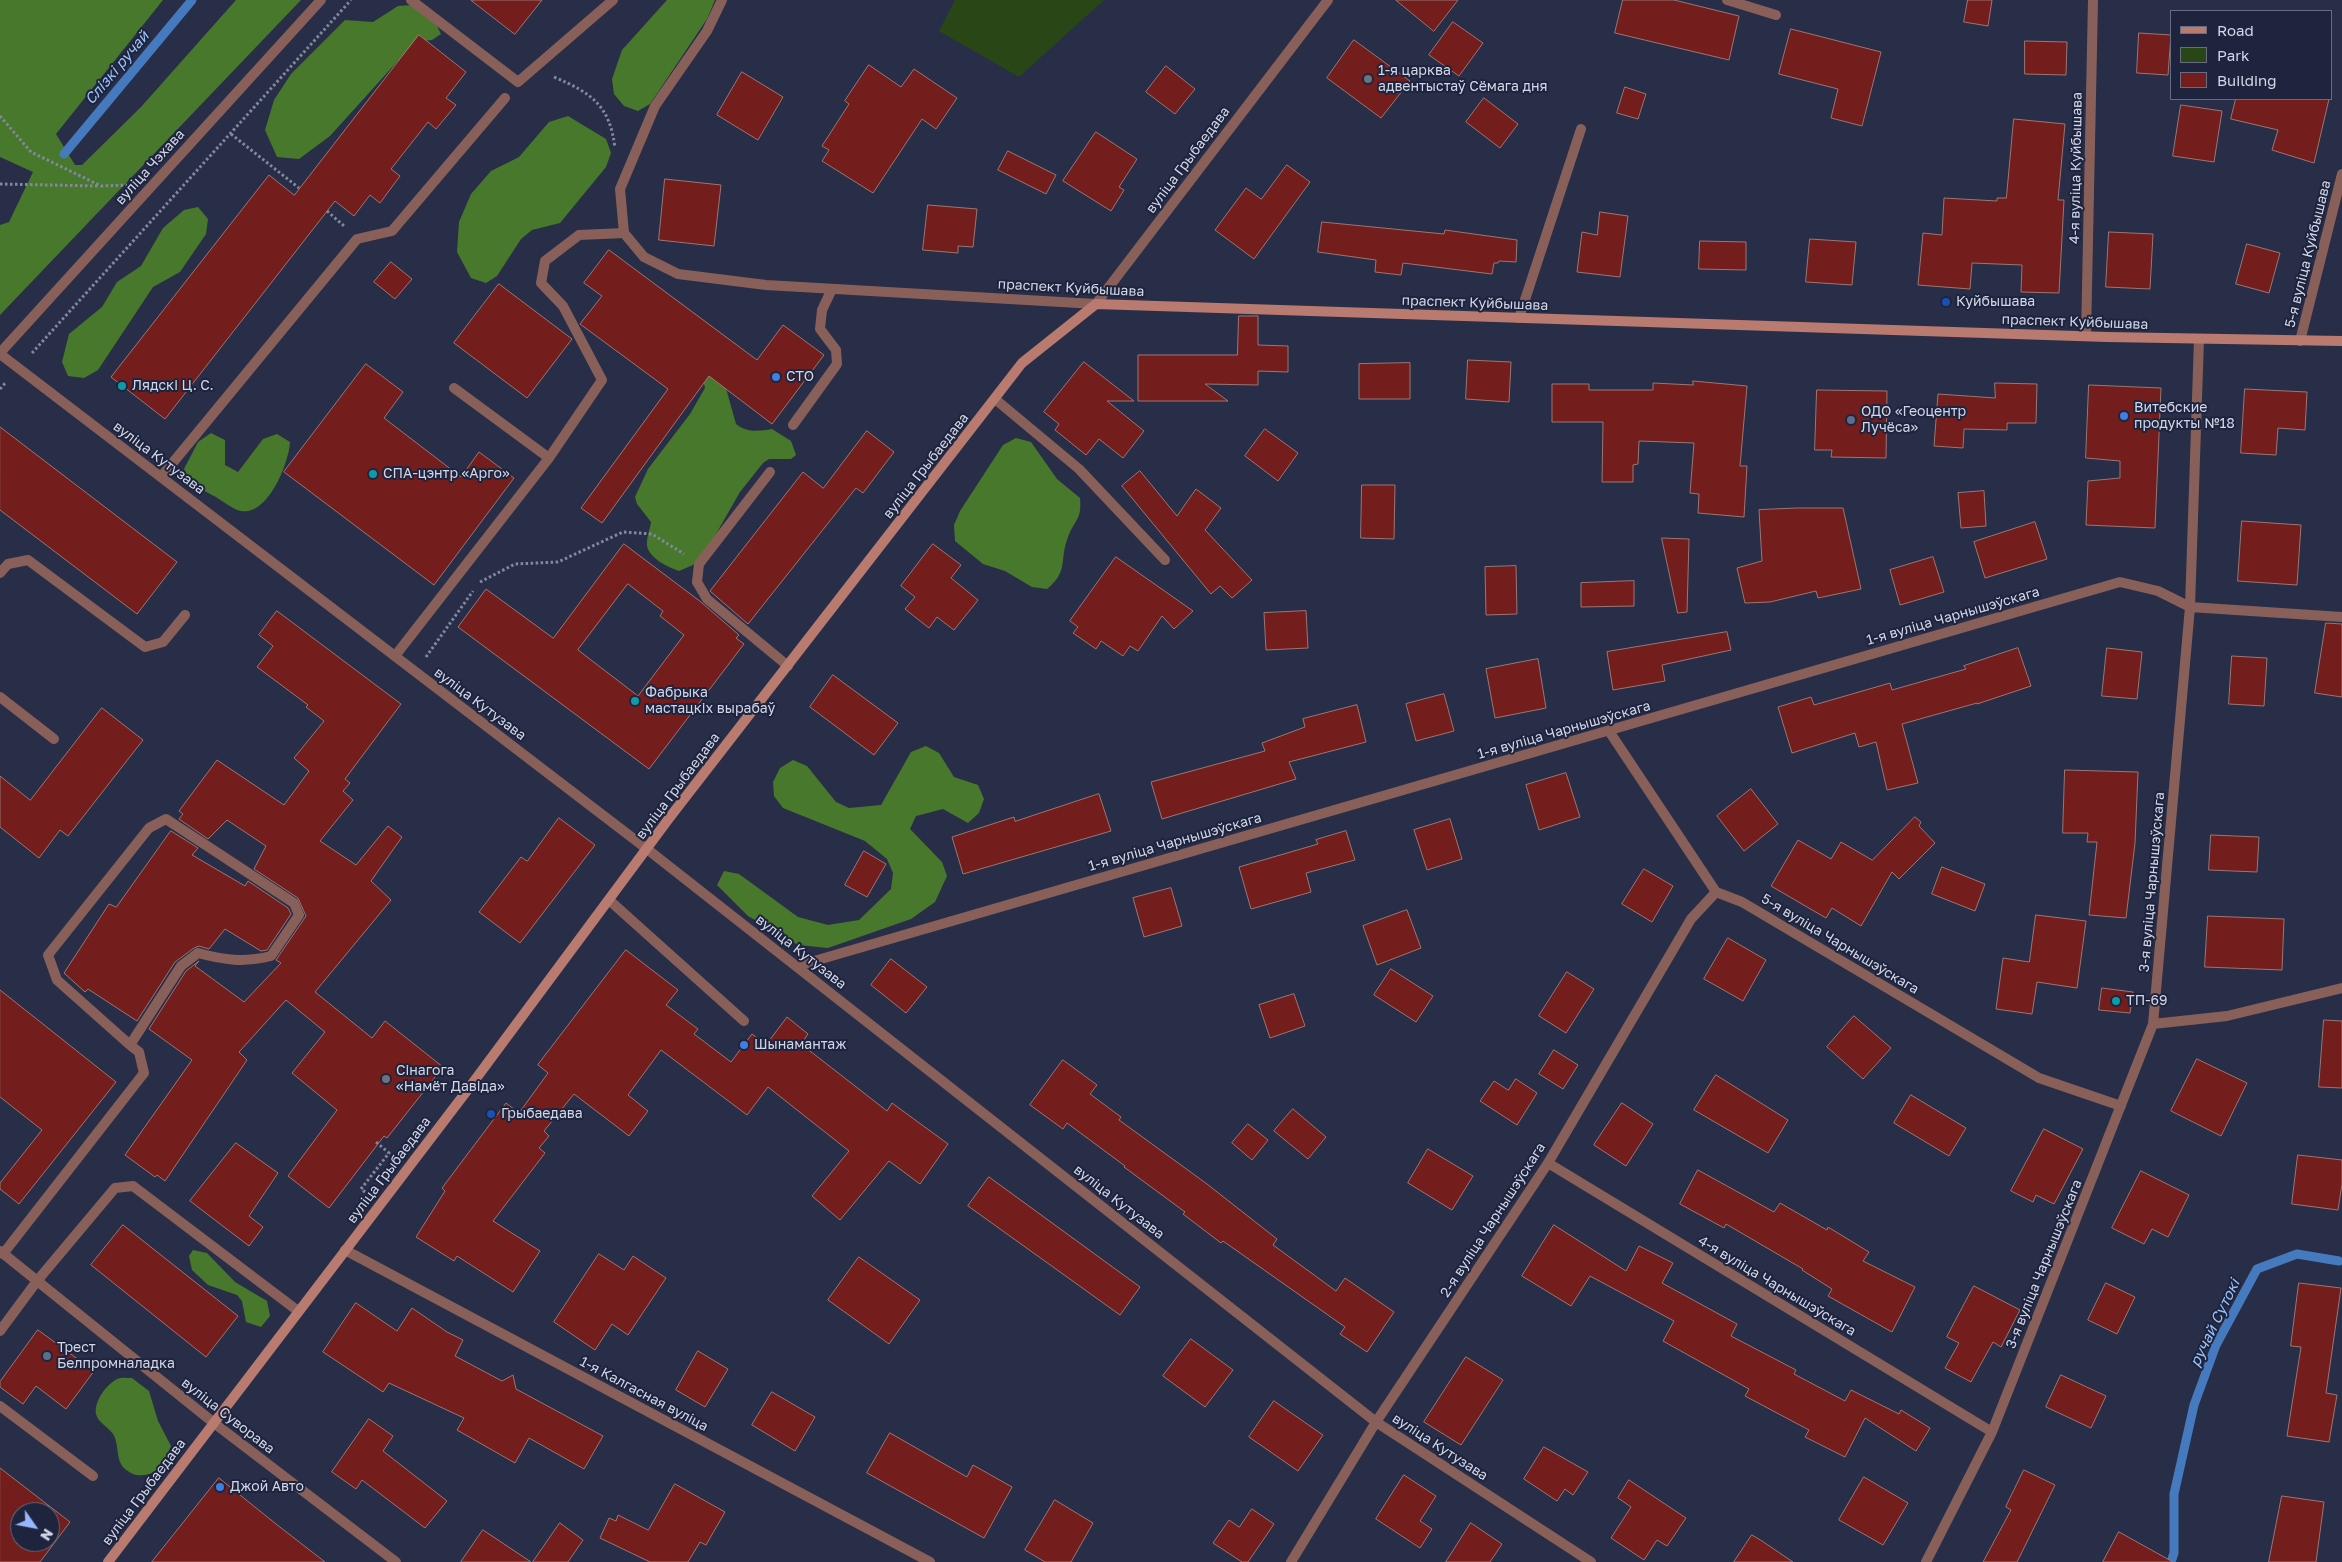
<!DOCTYPE html>
<html>
<head>
<meta charset="utf-8">
<style>
	body { margin:0 }
	#map { position:relative; width:2342px; height:1562px; overflow:hidden; background:#282e48; font-family:"Golos Text",sans-serif }
	canvas { display:block }
	.legend { position:absolute; left:2170px; top:10px; width:162px; height:90px; box-sizing:border-box; background:#1e243d; border:1px solid #666c81; margin:0; padding:6px 9px; list-style:none; font-size:15px; color:#d2d7e8 }
	.legend li { display:flex; align-items:center; gap:10px; height:25px }
	.legend b { width:25px; border:1px solid #666c81 }
	.north { position:absolute; left:10px; top:1502px; width:50px; height:50px; box-sizing:border-box; background:#1e243d; border:1px solid #666c81; border-radius:50%; rotate:123deg; font-size:14px; font-weight:700; line-height:20px; text-align:center; color:#d2d7e8 }
	.north::after { content:''; display:block; margin:auto; width:18px; height:22px; background:#97b6fd; clip-path:polygon(50% 0,100% 100%,50% 72%,0 100%) }
</style>
</head>
<body>
<div id="map">
<canvas width="2342" height="1562"></canvas>
<ul class="legend">
<li><b style="height:6px;background:#b97a6f"></b>Road</li>
<li><b style="height:14px;background:#294716"></b>Park</li>
<li><b style="height:14px;background:#731d1c"></b>Building</li>
</ul>
<div class="north">N</div>
</div>
<script>
const g = document.querySelector('canvas').getContext('2d');
g.lineJoin = 'round';
function paint(path, color) { g.fillStyle = color; g.fill(path, 'evenodd'); }
function strokePath(path, color, width, dash) { g.strokeStyle = color; g.lineWidth = width; g.lineCap = dash ? 'butt' : 'round'; g.setLineDash(dash || []); g.stroke(path); }
function drawText(font, color, halo, rows, align = 'center') {
  g.font = font + ' "Golos Text",sans-serif'; g.lineWidth = 4; g.setLineDash([]); g.textBaseline = 'middle'; g.strokeStyle = halo; g.fillStyle = color; for (const [text, x, y, turn = 0] of rows) {
    g.save(); g.translate(x, y); g.rotate((+turn || 0) * Math.PI / 180); g.textAlign = isNaN(turn) ? turn : align; if (halo) g.strokeText(text, 0, 0); g.fillText(text, 0, 0); g.restore();
  }
}
paint(new Path2D(`
	M955,0h149l-85,77 -80,-46z`), '#294716');
paint(new Path2D(`
	M0,0h163l-107,134 19,31h7l59,-58 95,-107h65l-301,315v-90l9,-3 24,-50 -33,-15z
	M667,0h48l-8,19 -57,85 -12,7 -14,-5 -10,-12 -2,-15 10,-29z
	M413,5l21,15 7,14 -9,6 -17,2 -85,94 -31,23 -22,-2 -12,-27 9,-30 17,-26 54,-54 28,2 25,-16z
	M568,116l38,23 5,14 -5,14 -46,56 -28,7 -11,9 -24,37 -11,7 -15,-5 -14,-26 2,-30 12,-28 20,-23 28,-14 30,-35z
	M198,207l10,12 -2,15 -26,38 -27,15 -55,83 -14,8 -16,-2 -6,-14 7,-28 33,-27 15,-25 24,-16 22,-38 21,-18z
	M680,360l42,14 14,50c11,9 23,7 36,5l19,12 5,14 -5,4h-22l-6,4 -23,29 -36,63 -11,10 -14,6c-11,-4 -29,-12 -32,-25 -1,-7 3,-17 4,-24l-14,-18 -2,-7 13,-28 42,-55 15,-26 -2,-8z
	M211,433l14,7v25l13,7 25,-33 14,-5 13,8c-1,21 -22,74 -49,69 -8,-1 -19,-11 -27,-15 -16,-9 -22,-9 -30,-27l14,-27z
	M1016,438l15,4 26,37 23,19c2,22 -5,21 -12,39 -9,23 1,34 -21,52l-15,-2 -27,-16 -22,-7 -28,-23 -1,-16 6,-14 43,-66z
	M926,746l13,7 15,24 24,8 6,14 -5,14 -11,10 -25,-14 -27,7 -6,13 32,33 5,14 -12,26 -24,17 -83,29 -30,-3 -50,-29 -31,-31 7,-14 15,3 59,43 30,8 31,-5 32,-31 2,-16 -6,-14 -22,-18 -82,-33 -9,-12 -1,-14 7,-14 13,-8 14,6 29,36 13,6 32,-3 30,-53z
	M193,1250l14,3 28,29 32,19 3,15 -9,11 -15,-5 -4,-21 -5,-6 -29,-10 -16,-15 -3,-14z
	M132,1378l17,13 9,30 13,25c-8,18 -13,31 -35,29 -4,-1 -13,-6 -15,-11 -4,-7 -3,-18 -6,-26 -3,-10 -17,-14 -19,-24 -2,-13 10,-29 21,-35 4,-2 10,-1 15,-1z`), '#48782b');
strokePath(new Path2D(`
	M64,154l128,-154
	M2171,1562l3,-9v-59l20,-89 22,-60 41,-76 40,-15 42,7`), '#467abe', 9);
const building = new Path2D(`
	M471,0h71l-27,34z
	M1396,0h62l-24,31z
	M1623,0h51l65,16 -10,44 -114,-27z
	M1968,0h24l-4,26 -24,-4z
	M1453,22l30,21 -24,33 -30,-21z
	M1791,29l90,23 -19,74 -31,-8 7,-29 -59,-15z
	M2139,33l32,2 -3,40 -31,-2z
	M419,35l47,37 -20,26 10,7 -20,24 -8,-7 -37,47 9,7 -20,27 -10,-8 -16,21 -19,-15 -170,218 -54,-42 158,-202 25,20z
	M1354,40l56,41 -29,37 -54,-40z
	M2025,41l42,1 -1,33 -41,-1z
	M869,65l32,22 13,-18 43,29 -21,31 -14,-10 -49,74 -51,-32 7,-11 -7,-4 27,-42 -4,-3z
	M1166,66l29,23 -20,25 -29,-22z
	M742,72l41,25 -25,43 -41,-25z
	M1625,87l21,7 -8,25 -21,-6z
	M1484,98l34,26 -18,24 -34,-26z
	M2236,99h93l-15,64 -42,-13 6,-20 -47,-11z
	M2181,105l41,6 -8,51 -41,-6z
	M2014,119l51,5 -7,76h6l-5,93 -38,-1 1,-27 -50,-2 -2,26 -52,-4 5,-52 19,2 2,-37 53,3v-3h9z
	M1096,132l41,27 -18,28 5,3 -13,21 -48,-30z
	M1008,151l48,24 -10,19 -48,-24z
	M1287,165l23,17 -56,77 -39,-29 31,-42 15,11z
	M665,179l56,6 -7,61 -55,-6z
	M928,205l49,4 -4,38 -15,-1v7l-35,-3z
	M1600,212l28,4 -8,61 -43,-5 5,-40 15,3z
	M1322,222l122,12 1,-4 72,10 -1,22 -17,-1 -1,2h-4l-2,11 -89,-11 -2,12 -26,-3 1,-12 -58,-8z
	M2109,232l44,2 -3,55 -44,-2z
	M1810,239l46,3 -4,43 -46,-3z
	M1700,241l46,1v28l-47,-1z
	M2247,244l33,9 -11,40 -33,-9z
	M609,250l148,110 26,-35 41,30 -52,69 -63,-48 -107,147 -21,-15 87,-119 -88,-65 22,-28 -18,-13z
	M391,262l21,17 -17,20 -21,-17z
	M499,284l73,55 -45,59 -73,-55z
	M1239,316h19v29l30,1v26l-30,-1v14l-53,-1 23,17h-90v-46h99z
	M1468,360l43,2 -2,40 -43,-3z
	M1084,362l50,39h-27l37,30 -21,27 -24,-19 -13,16 -31,-25 4,-6 -15,-12z
	M1410,363v36h-51v-35z
	M366,364l37,28 -19,26 77,59 18,-25 35,26 -80,107 -150,-113z
	M1693,381l54,5 -7,80h7l-3,51 -46,-4 1,-19 -9,-1 4,-50 -55,-2 -1,23 -5,1v17h-31l1,-60h-51v-38h37v6h64v-7l40,2z
	M1995,383l42,1 -1,39h-29v7l-43,-1 -1,19 -29,-2 4,-52 57,4z
	M2089,385l72,3 -6,140 -69,-3 2,-44 32,-3v-17l-34,-3z
	M2245,389l62,3 -2,38 -27,-2 -2,27 -35,-2z
	M1817,390l70,1 -1,67 -55,-1 1,-7h-17z
	M0,427l177,135 -40,52 -137,-104z
	M1265,429l33,24 -20,28 -33,-25z
	M867,431l27,21 -31,41 -7,-5 -108,136 -38,-33 93,-119 20,16z
	M1140,471l37,45 19,-27 25,19 -16,22 47,50 -20,18 -12,-12 -9,8 -89,-108z
	M1362,485h33l-1,54 -33,-1z
	M1984,491l2,35 -25,2 -3,-35z
	M1797,508h46l18,81 -43,9 -2,-7 -46,11 -25,1 -8,-35 25,-7 -3,-51z
	M2242,521l59,4 -4,60 -59,-4z
	M2035,522l12,37 -62,19 -11,-36z
	M1662,538l27,1 -2,73 -9,1z
	M624,544l77,58 38,33 -3,3 8,6 -95,125 -191,-142 28,-38 67,49zM628,584l35,27 -3,5 24,19 -46,61 -60,-46z
	M933,544l28,21 -10,13 27,22 -24,30 -17,-13 -8,11 -24,-19 10,-12 -14,-11z
	M1116,557l77,54 -19,18 -12,-13 -24,35 -8,-5 -7,10 -22,-15 -5,8 -23,-16 5,-6 -8,-6z
	M1933,557l11,35 -44,13 -10,-35z
	M1516,566l1,48 -31,1 -1,-48z
	M1634,581v25l-53,1v-24z
	M277,611l124,93 -56,75 5,4 -7,8 10,9 -33,41 36,24 32,-39 14,11 -31,44 20,19 -76,92 57,46 13,-17 58,46 -56,71 -3,-2 -55,72 -41,-32 49,-66 -45,-37 33,-41 -39,-32 -47,52 8,8 -82,121 -8,-6 -2,2 -30,-22 67,-95 -43,-31 37,-58 13,-10 -4,5 49,36 37,-39 -5,-3 30,-44 -8,-18 -44,-29 12,-23 -39,-26 -19,19 -29,-20 4,-5 -4,-3 38,-51 67,45 25,-34 -15,-13 30,-37 -18,-14 2,-2 -51,-38 16,-21 -14,-11z
	M1306,611l2,37 -42,2 -2,-37z
	M2326,623l16,1v73l-27,-4z
	M1727,632l4,18 -69,15 3,16 -52,9 -6,-38z
	M2018,648l13,38 -54,18v-1l-75,21 16,59 -31,7 -11,-48 -17,5 -4,-14 -63,20 -14,-46 33,-10 3,8 76,-22 2,7 74,-21 -2,-3z
	M2107,648l35,4 -5,47 -35,-3z
	M2232,656l35,2 -3,48 -35,-2z
	M1538,659l8,49 -51,10 -9,-49z
	M833,675l65,48 -24,32 -64,-48z
	M1444,694l10,37 -38,10 -10,-37z
	M1357,705l9,37 -77,20 7,17 -134,40 -11,-37 114,-31 -3,-8 43,-16 -2,-8z
	M102,708l41,32 -75,96 -8,-6 -21,28 -39,-31v-51l30,24z
	M2065,770l73,2 -3,71 -9,75 -37,-3 8,-73h-10l1,-9h-25z
	M1566,773l14,44 -41,13 -13,-45z
	M1751,789l27,35 -34,27 -27,-35z
	M1099,794l12,37 -148,43 -11,-37 62,-20 1,4z
	M1915,817l6,5 -2,4 16,17 -36,36 -7,-7 -31,54 -29,-18 -6,10 -55,-32 27,-46 33,19 10,-17 31,18z
	M559,818l36,27 -75,98 -41,-31 42,-55 6,4z
	M1450,819l12,40 -35,11 -13,-40z
	M171,831l27,17 -6,7 53,31 3,-5 40,27 3,6 -24,36 -6,1 -36,-22 -16,20 -10,-3 -5,2 -19,14 -38,59 -49,-32 -3,3 -21,-19 45,-69 7,3z
	M1346,831l9,29 -49,13 5,19 -60,17 -12,-42 79,-23 -2,-4z
	M2211,835l48,2 -2,35 -48,-2z
	M864,851l22,13 -19,33 -22,-12z
	M1942,867l43,17 -10,27 -43,-17z
	M1644,869l29,17 -21,36 -30,-18z
	M1171,888l11,38 -38,11 -11,-39z
	M1407,910l14,38 -44,17 -14,-39z
	M2036,915l50,6 -9,67 -40,-6 -5,32 -36,-5 7,-51 26,4z
	M2208,916l76,3 -2,51 -77,-3z
	M1728,938l38,22 -23,41 -39,-22z
	M626,950l52,40 -12,15 32,24 -4,5 37,28 21,-28 14,11 21,-28 21,17 -7,10 86,67 5,-8 56,41 -28,40 -31,-23 -49,59 -28,-24 37,-45 -81,-64 -21,28 -86,-65 -33,45 20,16 -19,25 -55,-42 -30,37 5,5 -10,12 6,5 -52,68 47,30 -27,41 -56,-36 -3,5 -38,-24 29,-46 -3,-3 64,-85 13,10 29,-40 -10,-8z
	M891,959l36,28 -21,26 -35,-28z
	M1391,969l42,27 -17,26 -42,-27z
	M1567,972l27,17 -28,44 -27,-17z
	M2102,988l31,4 -3,21 -31,-3z
	M0,990l116,92 -97,122 -19,-15v-6l42,-53 -42,-33z
	M1294,994l11,32 -35,12 -11,-33z
	M1854,1016l37,32 -28,31 -36,-32z
	M2324,1020l18,1v67l-23,-1z
	M1554,1050l24,15 -15,24 -24,-15z
	M2197,1059l50,24 -26,53 -50,-25z
	M1063,1060l34,25 -7,9 31,23 -2,3 88,64 70,55 -4,6 63,46 9,-13 49,34 -27,40 -27,-18 5,-7 -122,-86 -2,2 -38,-29 2,-2 -61,-45 1,-1 -58,-43 -4,6 -33,-24z
	M1716,1075l72,45 -20,33 -74,-43z
	M1516,1079l21,14 -20,32 -37,-24 14,-20 14,9z
	M1911,1095l55,33 -17,28 -55,-33z
	M1622,1103l31,21 -27,42 -32,-21z
	M1293,1109l33,28 -18,22 -34,-28z
	M1248,1124l20,16 -16,20 -20,-17z
	M2044,1129l39,20 -29,55 -18,-9 -3,7 -22,-11z
	M236,1143l42,30 -29,43 14,11 -14,19 -59,-45z
	M1428,1149l45,27 -21,34 -44,-27z
	M2298,1155l44,5v24l-4,26 -46,-6z
	M1698,1170l76,42 6,-9 47,27 1,-3 41,25 -6,9 52,26 -23,45 -64,-36 4,-7 -30,-19 1,-1 -77,-45 -2,4 -44,-24z
	M2141,1171l48,24 -21,42 -16,-8 -8,15 -32,-16z
	M989,1177l151,110 -20,28 -152,-109z
	M123,1225l115,91 -32,41 -115,-92z
	M1554,1225l72,46 13,-25 34,17 -11,20 75,41 -6,12 65,34 -2,4 51,27 6,-11 48,24 2,-4 29,18 -14,23 -51,-33 -20,39 -40,-20 4,-7 -64,-34 4,-7 -86,-48 11,-20 -84,-45 -19,30 -49,-30z
	M599,1254l25,16 9,-14 33,22 -38,57 -16,-11 -17,26 -41,-28z
	M859,1257l61,43 -31,44 -61,-44z
	M2106,1283l29,14 -18,37 -29,-14z
	M2299,1283l42,5 -15,105 11,2 -8,47 -42,-6 14,-89 -10,-1z
	M1974,1286l46,24 -19,37 -8,-5 -22,40 -26,-14 14,-25 -12,-6z
	M356,1303l41,28 15,-23 35,24 16,8 -8,16 47,25 11,-6 3,14 87,47 -19,33 -55,-31 -14,25 -58,-33 7,-12 -75,-35 -6,9 -60,-40z
	M38,1330l56,41 -28,38 -30,-23 -13,18 -23,-17v-5z
	M1191,1339l42,31 -28,37 -42,-31z
	M698,1351l30,18 -23,38 -29,-17z
	M1466,1357l37,23 -42,65 -37,-23z
	M2061,1375l45,21 -15,32 -45,-21z
	M772,1392l43,25 -20,34 -43,-26z
	M1274,1401l49,34 -25,36 -49,-34z
	M369,1419l24,17 -10,15 64,50 -22,27 -63,-48 -6,9 -24,-17z
	M890,1433l77,44 6,-12 39,22 -28,51 -117,-65z
	M1544,1447l44,25 -15,23 -8,-6 -8,12 -33,-22z
	M0,1468l70,54 -30,40h-40zM20,1512h30v30h-30z
	M2024,1470l31,15 -38,77h-34l28,-52 -5,-3z
	M1404,1475l32,21 -16,25 12,8 -12,19 -44,-29z
	M1864,1477l44,26 -25,42 -44,-25z
	M219,1478l57,46 49,38h-173z
	M1629,1480l57,38 -19,28 -10,-6 -13,20 -33,-22 20,-31 -13,-9z
	M675,1484l50,28 -19,33 -6,-3 -12,20h-38l-50,-24 9,-20 7,3 2,-6 30,15z
	M2282,1496l42,6 -8,60h-47z
	M1055,1500l38,23 -22,39h-26l-20,-12z
	M1252,1509l22,15 -26,38h-6l-29,-19 16,-23 10,7z
	M560,1523l23,17 -15,22h-35z
	M1471,1523l31,21 -12,18h-44z
	M483,1530l48,32h-70z
	M2119,1532l54,30h-70z
	M1752,1535l10,6 31,21h-59z`);
paint(building, '#731d1c');
strokePath(building, '#9c7672', 1);
strokePath(new Path2D(`
	M554,77c38,16 56,29 61,71
	M0,116l31,36 70,34 26,-1
	M231,134l68,54
	M0,184l98,2
	M327,211l17,15
	M32,353l319,-353
	M0,389l6,-7
	M480,582l35,-18 43,-2 65,-30 29,2 32,20
	M426,657l47,-66
	M365,1192l-4,-3 28,-36 -13,-11`), '#82889d', 3, [2.5, 2.5]);
strokePath(new Path2D(`
	M411,0l107,82 95,-82
	M1727,0l49,15
	M1519,318l62,-189
	M454,388l95,70
	M995,399l84,70 86,91
	M793,425l44,-61 -1,-14 -16,-21 2,-19 10,-21
	M770,472l-71,92 -2,18 10,17 81,67
	M161,477l196,-238 35,-8 113,-133
	M0,573l8,-9 20,-4 117,87 18,-5 22,-27
	M395,656l154,-198 53,-78 -39,-74 -22,-23 4,-22 34,-26 45,-2
	M0,697l54,42
	M609,900l135,121
	M3,1254l141,-181 -5,-21 -9,-7 -73,-65 -9,-25 101,-127 17,-9 128,84 5,12 -28,41c-27,7 -47,4 -73,-3l-17,13 -51,79
	M0,1331l37,-50 78,-93 18,-2 165,125
	M0,1406l93,70`), '#886059', 10);
strokePath(new Path2D(`
	M722,0l-15,31 -52,75 -35,83 4,44 20,24 34,17 88,11 330,19 232,-304
	M2086,336l7,-336
	M2300,341l42,-167
	M0,353l321,-353
	M0,354l647,495 729,573 215,140
	M1609,731l107,161 26,10 297,176 82,28
	M797,966l1323,-384 38,9 32,16 152,10
	M2153,1024l74,-8 115,-28
	M1548,1163l444,269
	M345,1250l585,312
	M0,1251l214,172 182,139
	M1291,1562l85,-140 172,-259 143,-244 25,-27
	M1926,1562l66,-130 161,-408 37,-417 9,-268`), '#886059', 10);
strokePath(new Path2D(`
	M108,1562l358,-470 204,-275 352,-454 74,-59 1011,33 235,4`), '#b97a6f', 10);
for (const [x, y, r, color] of [
	[1368,79,5,"#6b7280"],
	[1946,302,5,"#1a4fb4"],
	[776,377,5,"#3f7fe0"],
	[122,386,5,"#0f9aa8"],
	[2124,416,5,"#3f7fe0"],
	[1851,420,5,"#5c6f8a"],
	[373,474,5,"#0f9aa8"],
	[635,701,5,"#0f9aa8"],
	[2116,1001,5,"#0f9aa8"],
	[744,1045,5,"#3f7fe0"],
	[386,1079,5,"#6b7280"],
	[491,1114,5,"#1a4fb4"],
	[47,1356,5,"#5c6f8a"],
	[220,1487,5,"#3f7fe0"]
]) { const dot = new Path2D(); dot.arc(x, y, r, 0, 2 * Math.PI); g.fillStyle = color; g.fill(dot); strokePath(dot, '#1e243d', 2); }
drawText('14px', '#d2d7e8', '#1e243d', [
	["1-я царква",1378,71],
	["адвентыстаў Сёмага дня",1378,87],
	["Куйбышава",1956,302],
	["СТО",786,377],
	["Лядскі Ц. С.",132,386],
	["Витебские",2134,408],
	["продукты №18",2134,424],
	["ОДО «Геоцентр",1861,412],
	["Лучёса»",1861,428],
	["СПА-цэнтр «Арго»",383,474],
	["Фабрыка",645,693],
	["мастацкіх вырабаў",645,709],
	["ТП-69",2126,1001],
	["Шынамантаж",754,1045],
	["Сінагога",396,1071],
	["«Намёт Давіда»",396,1087],
	["Грыбаедава",501,1114],
	["Трест",57,1348],
	["Белпромналадка",57,1364],
	["Джой Авто",230,1487]
], 'left');
drawText('14px', '#d2d7e8', '#1e243d', [
	["вуліца Грыбаедава",1188,160,-53],
	["вуліца Чэхава",150,167,-48],
	["4-я вуліца Куйбышава",2076,168,-89],
	["5-я вуліца Куйбышава",2308,254,-76],
	["праспект Куйбышава",1071,288,3],
	["праспект Куйбышава",1475,303,2],
	["праспект Куйбышава",2075,322,2],
	["вуліца Кутузава",159,458,37],
	["вуліца Грыбаедава",926,466,-52],
	["1-я вуліца Чарнышэўскага",1953,616,-16],
	["вуліца Кутузава",480,704,37],
	["1-я вуліца Чарнышэўскага",1564,730,-16],
	["вуліца Грыбаедава",678,786,-53],
	["1-я вуліца Чарнышэўскага",1175,842,-16],
	["3-я вуліца Чарнышэўскага",2152,882,-85],
	["5-я вуліца Чарнышэўскага",1840,944,31],
	["вуліца Кутузава",801,952,38],
	["вуліца Грыбаедава",389,1170,-53],
	["вуліца Кутузава",1119,1202,38],
	["2-я вуліца Чарнышэўскага",1493,1220,-57],
	["3-я вуліца Чарнышэўскага",2044,1264,-68],
	["4-я вуліца Чарнышэўскага",1777,1286,31],
	["1-я Калгасная вуліца",644,1394,28],
	["вуліца Суворава",228,1416,38],
	["вуліца Кутузава",1440,1447,33],
	["вуліца Грыбаедава",144,1492,-53]
]);
drawText('italic 15px', '#99c2f9', '#1e243d', [
	["Слізкі ручай",117,68,-50],
	["ручай Сутокі",2215,1323,-64]
]);
</script>
</body>
</html>
